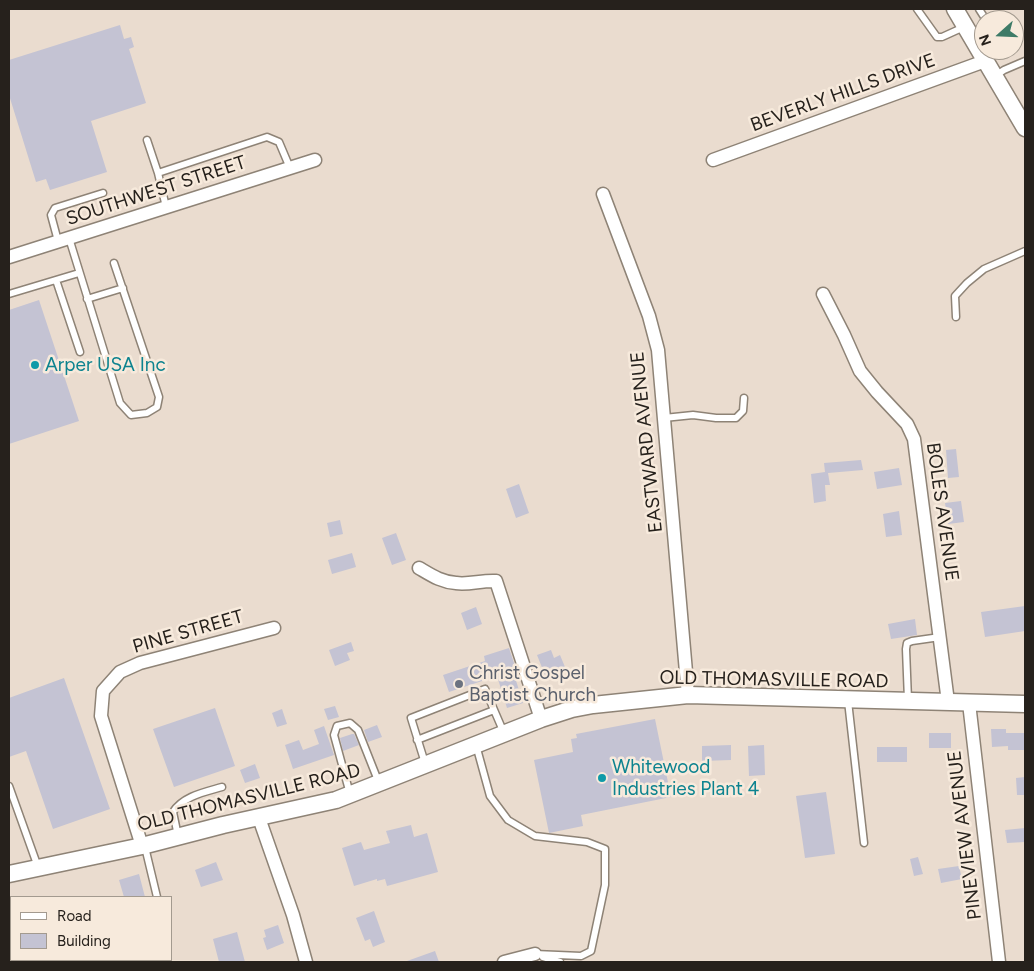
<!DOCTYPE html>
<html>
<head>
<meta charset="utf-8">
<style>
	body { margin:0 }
	#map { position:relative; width:1034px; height:971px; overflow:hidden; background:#eadccf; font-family:Figtree,sans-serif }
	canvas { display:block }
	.frame { position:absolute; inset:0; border:10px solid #26211c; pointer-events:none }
	.legend { position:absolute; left:10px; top:896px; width:162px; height:65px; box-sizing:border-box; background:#f7eadc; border:1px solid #a39a8f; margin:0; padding:6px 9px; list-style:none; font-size:15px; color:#26211c }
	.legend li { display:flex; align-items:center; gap:10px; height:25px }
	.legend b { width:25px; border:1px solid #a39a8f }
	.north { position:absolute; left:974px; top:10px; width:50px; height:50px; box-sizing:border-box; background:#f7eadc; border:1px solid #a39a8f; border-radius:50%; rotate:250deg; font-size:14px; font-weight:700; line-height:20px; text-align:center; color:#26211c }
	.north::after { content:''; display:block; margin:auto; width:18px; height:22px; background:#3e7b67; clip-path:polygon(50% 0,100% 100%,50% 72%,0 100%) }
</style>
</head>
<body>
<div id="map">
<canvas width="1034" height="971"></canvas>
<div class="frame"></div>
<ul class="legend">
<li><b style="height:6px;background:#fff"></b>Road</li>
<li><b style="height:14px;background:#c4c3d3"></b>Building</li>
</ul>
<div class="north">N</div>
</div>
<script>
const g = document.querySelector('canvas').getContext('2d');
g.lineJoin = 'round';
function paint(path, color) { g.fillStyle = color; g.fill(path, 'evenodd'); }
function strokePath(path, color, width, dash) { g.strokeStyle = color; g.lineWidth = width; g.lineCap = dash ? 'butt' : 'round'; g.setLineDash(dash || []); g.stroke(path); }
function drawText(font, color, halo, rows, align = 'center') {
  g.font = font + ' Figtree,sans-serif'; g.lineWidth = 5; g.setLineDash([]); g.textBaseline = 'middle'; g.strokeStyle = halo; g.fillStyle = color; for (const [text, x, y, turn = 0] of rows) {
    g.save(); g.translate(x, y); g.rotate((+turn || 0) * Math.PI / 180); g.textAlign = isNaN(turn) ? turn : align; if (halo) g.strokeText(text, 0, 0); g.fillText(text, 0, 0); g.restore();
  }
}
paint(new Path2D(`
	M120,25l4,14 7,-2 3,10 -5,2 17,54 -55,18 16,51 -57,18 -4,-11 -10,3 -27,-87v-35z
	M39,300l40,121 -70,23v-134z
	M956,449l3,28 -11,1 -2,-28z
	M861,460l2,10 -35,3 2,12h-5l1,16 -12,2 -3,-29 14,-2 -1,-9z
	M899,468l3,17 -25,4 -3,-17z
	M519,484l10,29 -13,5 -10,-29z
	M961,501l3,21 -16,2 -3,-21z
	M899,511l3,24 -16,2 -3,-23z
	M340,520l3,14 -13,3 -3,-14z
	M396,533l10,27 -14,5 -10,-27z
	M352,553l4,14 -24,7 -4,-14z
	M1025,606v25l-40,6 -4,-25z
	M476,607l6,17 -15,6 -6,-17z
	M915,619l2,16 -26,4 -3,-15z
	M351,642l3,9 -7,2 3,7 -15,6 -6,-16z
	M509,648l7,21 -3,2 10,32 -16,5 -10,-32 -48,16 -6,-17 42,-14 -1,-5z
	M551,650l3,8 6,-3 5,12 -20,8 -8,-20z
	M64,678l46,131 -57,20 -27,-78 -17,6v-59z
	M335,706l4,11 -11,3 -4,-11z
	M215,708l20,58 -61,21 -21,-58z
	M282,709l5,15 -10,3 -5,-14z
	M655,719l16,78 -90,18 2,11 -34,7 -15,-73 39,-8 -2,-13 6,-1 -1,-4z
	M377,725l5,12 -14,5 -4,-12z
	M324,726l10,29 -41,14 -8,-24 14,-5 4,10 16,-6 -5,-14z
	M991,729h15v4h19v17h-17v-4l-16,1z
	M929,733h22v15h-22z
	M352,734h2l5,11 -16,6 -3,-13z
	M731,745v15l-29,1v-15z
	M764,745l1,30 -16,1 -1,-30z
	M877,747h30v15h-30z
	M255,764l5,14 -15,5 -5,-13z
	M1025,777v18h-8l-1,-17z
	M826,792l9,62 -30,4 -9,-62z
	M411,825l3,12 13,-4 11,39 -51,14 -2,-7 -8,2v-2l-23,7 -12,-38 19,-6 3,8 26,-7 -4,-12z
	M1025,828v14l-18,1 -2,-13z
	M918,857l5,17 -9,2 -4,-17z
	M216,862l7,18 -22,7 -6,-17z
	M959,866l3,13 -21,4 -3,-14z
	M139,874l6,23h-21l-5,-17z
	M374,911l11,31 -12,5 -3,-8 -5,2 -9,-23z
	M278,925l6,18 -17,7 -4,-12 3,-1 -2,-7z
	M237,932l8,30h-26l-6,-23z
	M435,951l4,11h-32v-1z`), '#c4c3d3');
const service = new Path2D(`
	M917,9l20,28h5l22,-10
	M979,9l7,11
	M974,39l10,-7
	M995,76l9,-6 21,-9
	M147,140l11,33
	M166,207l-8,-34 109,-36 12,5 11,26
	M69,238l51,165 11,12 16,-2 10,-6 2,-10 -45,-134
	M58,241l-7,-26 4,-7 48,-15
	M56,280l24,72
	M9,294l70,-21
	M87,299l36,-11
	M956,317l-1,-21 12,-13 17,-14 41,-18
	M664,418l29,-3 23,3h20l7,-7 1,-13
	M908,700l-2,-51 1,-6 5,-2 28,-4
	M848,701l16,142
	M417,740l77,-30
	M476,745l14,51 18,24 27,16 52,6 18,7v36l-14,66 -10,5 -46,-2
	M425,763l-14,-45 74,-29 19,44
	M9,786l29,81
	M350,794l-16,-59 3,-9 13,-3 8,7 21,53
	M178,836l-5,-24c10,-16 32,-20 49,-25
	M145,847l12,50
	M543,957l17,5`);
const minor = new Path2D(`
	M713,160l272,-99
	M603,194l46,122 9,34 30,345
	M9,257l306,-97
	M823,294l21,41 16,36 17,21 30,32 7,15 34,263
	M419,568c12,7 22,14 37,15 13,2 26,-3 40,-2l45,138
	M969,703l30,259
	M259,818l34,97 13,47
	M142,846l-41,-130 2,-25 17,-19 20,-9 134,-35
	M504,962l31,-8`);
const tertiary = new Path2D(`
	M955,9l70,119
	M9,874l133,-28 81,-21 113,-25 205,-81 31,-10 21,-4 95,-10 337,9`);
strokePath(service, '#8e8376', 9);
strokePath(minor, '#8e8376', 15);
strokePath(tertiary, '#8e8376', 19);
strokePath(service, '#fff', 6);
strokePath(minor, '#fff', 12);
strokePath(tertiary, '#fff', 16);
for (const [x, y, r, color] of [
	[35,365,5,"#0f9aa8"],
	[459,684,5,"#6b7280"],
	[602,778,5,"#0f9aa8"]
]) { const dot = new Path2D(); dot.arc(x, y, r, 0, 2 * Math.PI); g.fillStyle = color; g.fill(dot); strokePath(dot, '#f7eadc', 2); }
drawText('19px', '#26211c', '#f7eadc', [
	["BEVERLY HILLS DRIVE",843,93,-20],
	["SOUTHWEST STREET",156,191,-18],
	["EASTWARD AVENUE",647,442,-96],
	["BOLES AVENUE",942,512,82],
	["PINE STREET",188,632,-16],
	["OLD THOMASVILLE ROAD",774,680,1],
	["OLD THOMASVILLE ROAD",249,798,-14],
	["PINEVIEW AVENUE",965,835,-97]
]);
drawText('19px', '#0d838f', '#f7eadc', [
	["Arper USA Inc",45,365],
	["Whitewood",612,767],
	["Industries Plant 4",612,789]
], 'left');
drawText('19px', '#5b616d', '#f7eadc', [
	["Christ Gospel",469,673],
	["Baptist Church",469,695]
], 'left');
</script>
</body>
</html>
